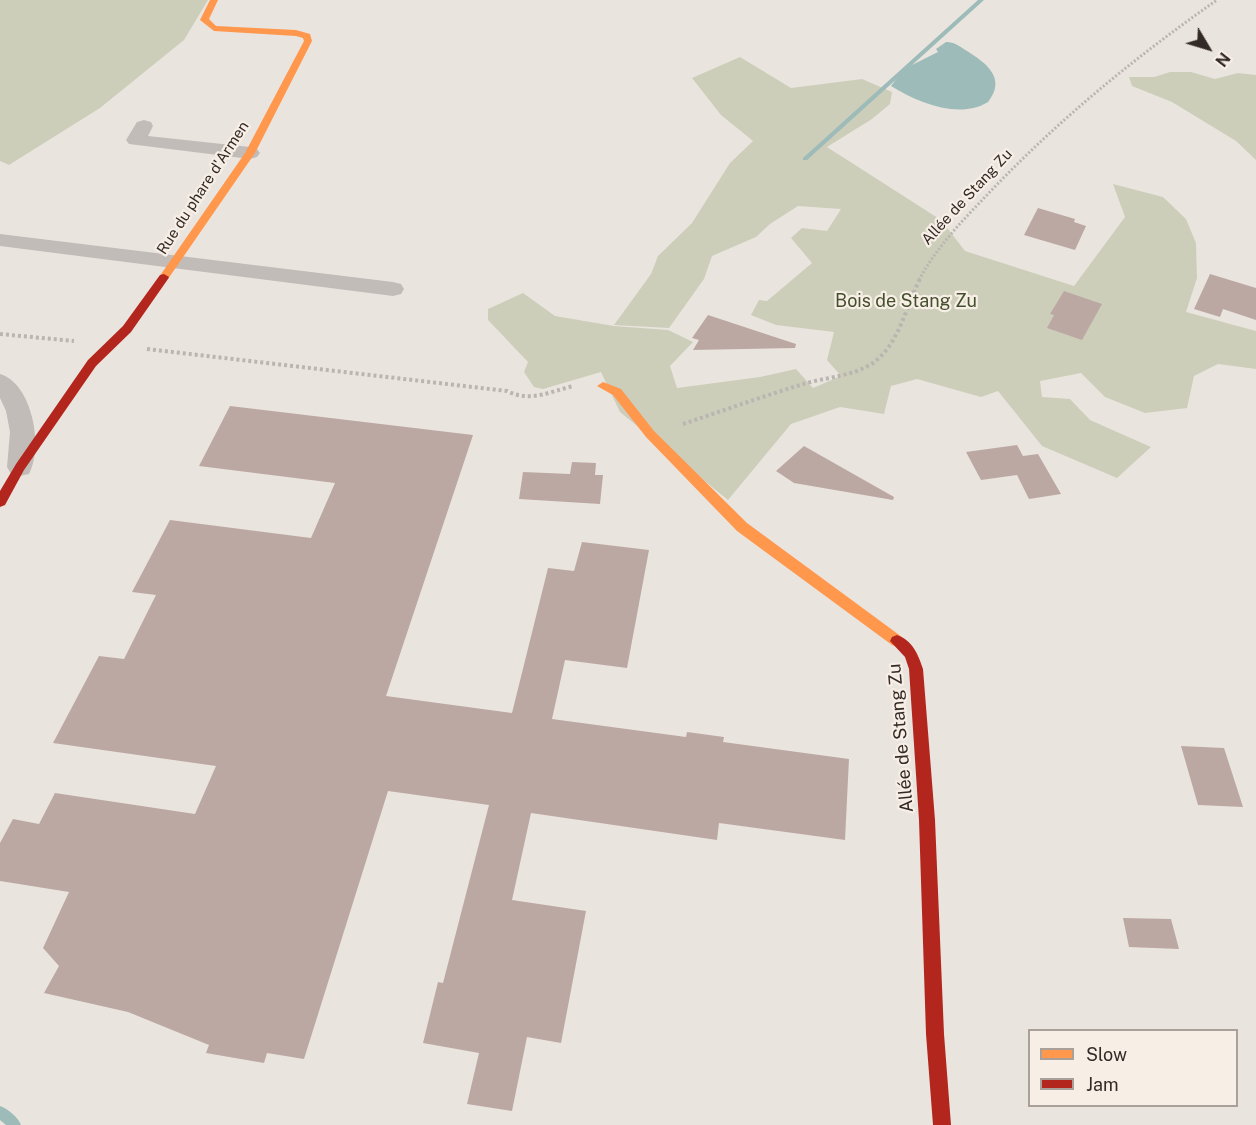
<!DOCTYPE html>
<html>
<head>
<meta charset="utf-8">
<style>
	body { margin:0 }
	#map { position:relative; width:1256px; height:1125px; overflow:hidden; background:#eae4df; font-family:"Public Sans",sans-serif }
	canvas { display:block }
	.legend { position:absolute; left:1028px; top:1029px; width:210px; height:78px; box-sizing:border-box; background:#f7eee6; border:2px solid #a9a09a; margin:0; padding:8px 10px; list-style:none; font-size:18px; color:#332a27 }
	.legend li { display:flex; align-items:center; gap:12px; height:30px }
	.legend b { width:30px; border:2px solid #a9a09a }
	.north { position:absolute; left:1178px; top:18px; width:60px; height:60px; -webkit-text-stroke:4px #f7eee6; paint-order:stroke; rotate:128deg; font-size:16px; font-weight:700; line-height:24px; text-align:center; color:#332a27 }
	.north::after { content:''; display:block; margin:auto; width:21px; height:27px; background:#332a27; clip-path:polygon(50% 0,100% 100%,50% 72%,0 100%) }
</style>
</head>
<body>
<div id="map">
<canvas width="1256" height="1125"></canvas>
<ul class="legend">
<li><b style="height:8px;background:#ff974d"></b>Slow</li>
<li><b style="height:8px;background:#b3261e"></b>Jam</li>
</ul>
<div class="north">N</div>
</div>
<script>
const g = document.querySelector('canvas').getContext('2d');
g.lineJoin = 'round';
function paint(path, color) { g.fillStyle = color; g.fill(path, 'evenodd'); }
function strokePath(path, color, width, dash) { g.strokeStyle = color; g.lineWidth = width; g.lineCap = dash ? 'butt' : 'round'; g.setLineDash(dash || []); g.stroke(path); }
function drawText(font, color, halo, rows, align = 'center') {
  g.font = font + ' "Public Sans",sans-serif'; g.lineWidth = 4.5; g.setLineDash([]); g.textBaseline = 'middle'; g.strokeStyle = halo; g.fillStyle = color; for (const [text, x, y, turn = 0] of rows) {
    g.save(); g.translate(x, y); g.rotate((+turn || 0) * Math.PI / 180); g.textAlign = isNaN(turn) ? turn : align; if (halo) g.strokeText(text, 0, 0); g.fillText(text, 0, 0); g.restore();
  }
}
paint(new Path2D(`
	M0,0h208l-24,40 -84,68 -91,57 -9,-4z
	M740,57l51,31 71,-9 30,13 -2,12 -18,15 -45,28 114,73 24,31 109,35 51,-69 -12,-33 50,13 23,22 10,24 1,35 -11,34 70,19v38l-38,-5 -24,12 -7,32 -42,5 -40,-16 -24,-24 -41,8 2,16 28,2 20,21 61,27 -34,31 -75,-32 -44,-55 -17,6 -64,-18 -26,7 -7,28 -44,-7 -49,17 -63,76 -108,-88 -19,-40 -58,17 -9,-2 -10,-15 4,-10 -40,-42v-11l35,-16 32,23 59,10 54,4 25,12 -23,24 7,22 83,-11 36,-8 17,19 28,-12 -14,-16 7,-28 -58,-7 -25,-10 8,-15 8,1 45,-38 -21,-25 11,-10 25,3 14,-22 -43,-3 -28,18 -14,13 -44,19 -8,23 -35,49 -55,-3 37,-51 7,-18 34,-33 38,-60 23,-22 -32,-26 -29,-37z
	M1170,72h21l24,7 23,-6 18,2v85l-20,-19 -64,-39 -40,-16 -3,-9h25z`), '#ccceba');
paint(new Path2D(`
	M946,42c9,0 13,4 21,9 19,12 40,27 21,51 -29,18 -71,0 -97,-16l13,-17 34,-17 -2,-3z`), '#9dbbb8');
paint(new Path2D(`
	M978,0h6l-177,160h-4v-2z
	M0,1106c8,3 18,11 21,19h-15l-6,-5z`), '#9dbbb8');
paint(new Path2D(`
	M1038,208l37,11 -1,3 12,4 -11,24 -51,-15z
	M1210,274l46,14v32l-33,-11 -3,8 -26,-8z
	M1064,291l38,13 -20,36 -35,-12 7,-13 -4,-1z
	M708,315l88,29 -1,4 -102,2 6,-10 -7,-2z
	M230,406l243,29 -87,261 126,17 36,-145 26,3 8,-29 67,8 -22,118 -62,-8 -13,59 134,18 1,-5 37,5 -1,5 126,17 -4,81 -126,-17 -2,17 -186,-27 -19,87 74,11 -25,132 -34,-6 -15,74 -45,-7 12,-51 -56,-10 15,-61 5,1 46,-178 -101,-14 -84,268 -37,-6 -3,10 -58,-10 3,-8 -81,-33 -84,-19 15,-27 -16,-18 26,-56 -69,-11v-38l13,-24 26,5 16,-31 140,21 21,-48 -163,-23 46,-87 25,3 32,-64 -24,-3 38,-72 141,18 24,-55 -136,-17z
	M1017,445l6,11 15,-2 23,40 -32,5 -12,-24 -36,5 -15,-28z
	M804,446l90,51 -1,3 -99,-17 -18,-12z
	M572,462l24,1 -1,12h8l-3,29 -81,-5 4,-27 47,2z
	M1181,746l43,2 19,59 -45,-2z
	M1123,918l48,1 8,30 -50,-2z`), '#bca8a2');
strokePath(new Path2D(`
	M919,280c17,-32 43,-59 68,-85 70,-74 147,-137 230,-195`), '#bbb5b1', 3, [2, 2]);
strokePath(new Path2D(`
	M0,334l74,7
	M147,349l360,42c24,12 43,0 67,-5
	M683,424c39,-13 78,-27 117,-39 27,-9 61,-8 81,-29 20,-20 26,-52 39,-77`), '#bbb5b1', 4, [3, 3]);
paint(new Path2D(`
	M144,120l7,2 2,4 -5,10 102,11 7,2 3,4 -3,4 -7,2 -121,-15 -3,-4 11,-18z
	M0,234l393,48 8,2 3,5 -3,5 -8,2 -393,-50z
	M0,374c32,9 44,73 29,100l-9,2 -9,-2 -4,-7 3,-35 -4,-21 -6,-13z`), '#c2bcb8');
paint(new Path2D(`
	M210,0h8l-9,19 7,7 80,4 14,4 2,7 -57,112 -87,126 -4,1 -5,-3 86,-124 59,-112 -1,-3 -7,-2 -82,-5 -14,-11z
	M603,382l18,7 33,42 93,92 155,114 2,4 -2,4 -5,2 -5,-2 -155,-114 -91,-94 -33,-42 -16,-9z`), '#ff974d');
paint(new Path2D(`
	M164,274l5,3 -1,2 -37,53 -35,34 -72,104 -19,35 -5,2v-16l16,-27 72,-104 35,-34 37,-51z
	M897,635c16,6 21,19 26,34l12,151 9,214 7,91h-18l-7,-91 -7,-214 -10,-151 -4,-12 -15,-16 2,-4z`), '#b3261e');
drawText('15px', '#332a27', '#f7eee6', [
	["Rue du phare d'Armen",203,188,-57],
	["Allée de Stang Zu",967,197,-47]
]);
drawText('18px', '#444f2d', '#f7eee6', [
	["Bois de Stang Zu",906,301]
]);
drawText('18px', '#332a27', '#f7eee6', [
	["Allée de Stang Zu",901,738,-95]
]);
</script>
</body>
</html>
